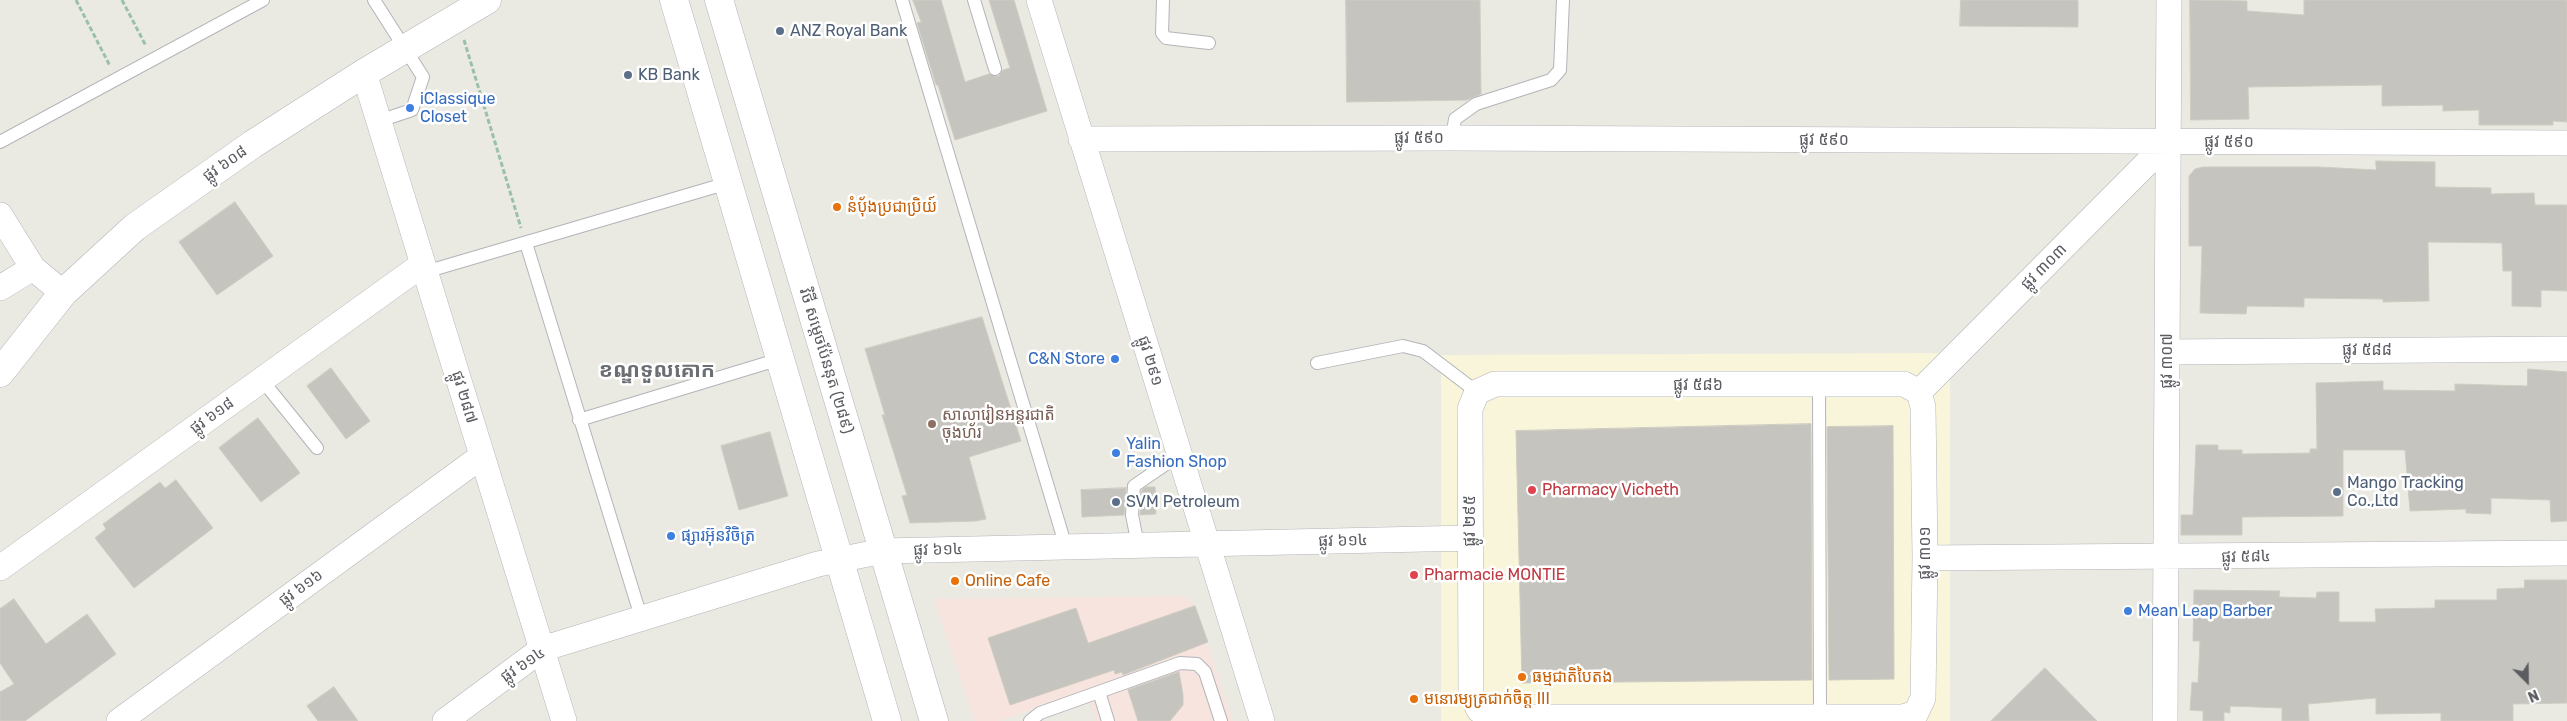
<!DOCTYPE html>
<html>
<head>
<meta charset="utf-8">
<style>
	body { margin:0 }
	#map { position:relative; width:2567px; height:721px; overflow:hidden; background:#ebeae2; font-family:Rubik,sans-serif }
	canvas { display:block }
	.north { position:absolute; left:2502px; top:656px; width:50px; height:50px; -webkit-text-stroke:4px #fff; paint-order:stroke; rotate:157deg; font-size:14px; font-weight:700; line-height:20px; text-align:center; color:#5a5c61 }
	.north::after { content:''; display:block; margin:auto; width:18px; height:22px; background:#5a5c61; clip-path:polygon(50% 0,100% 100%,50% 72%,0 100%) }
</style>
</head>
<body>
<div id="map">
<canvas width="2567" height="721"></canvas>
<div class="north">N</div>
</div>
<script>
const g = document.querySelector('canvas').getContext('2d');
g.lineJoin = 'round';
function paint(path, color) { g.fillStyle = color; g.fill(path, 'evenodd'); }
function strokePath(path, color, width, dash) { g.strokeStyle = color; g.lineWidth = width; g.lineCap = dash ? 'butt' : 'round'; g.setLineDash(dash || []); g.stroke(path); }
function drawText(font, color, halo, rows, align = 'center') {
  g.font = font + ' Rubik,"Noto Sans Khmer",sans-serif'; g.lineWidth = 5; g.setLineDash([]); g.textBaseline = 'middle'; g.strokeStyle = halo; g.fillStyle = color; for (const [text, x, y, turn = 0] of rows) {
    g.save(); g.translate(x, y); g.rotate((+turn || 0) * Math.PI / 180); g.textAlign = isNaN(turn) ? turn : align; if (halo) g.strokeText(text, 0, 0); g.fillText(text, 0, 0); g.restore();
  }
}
paint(new Path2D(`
	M1950,353v368h-509v-366z`), '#f9f5da');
paint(new Path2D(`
	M1183,596l12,10 38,115h-136l-11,-30 -87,30h-24l-41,-122z`), '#f7e4df');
const building = new Path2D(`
	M913,0h28l24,82 24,-8 9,3 5,-7 7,-2 -21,-68h25l33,111 -92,29 -17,-55h-2l-19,-62 4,-1z
	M1346,0h134l1,94 -14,6 -120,2z
	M1961,0h117v27l-118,-1z
	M2190,0l57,1v10l57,4v-15h263v122l-14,-1v4h-74v-15l-36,1v-6l-61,1v-21l-134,2 1,32 -58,1z
	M2376,161l59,1v25l56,1v6l43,-1 1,12h32v86l-26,-1v17l-29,-1v-35h-9l-1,-28 -74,-1 1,59 -46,1v-3l-79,-1v9l-57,-1 -1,8 -46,-1 2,-67h-13v-70l6,-7 8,-2h116l57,3z
	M235,202l38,54 -56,39 -38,-53z
	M982,317l39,124 -52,16 17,62 -10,2 -66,2 -8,-27 5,-1 -25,-80h3l-20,-66z
	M331,368l39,53 -24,18 -39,-53z
	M2528,369l39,3v149l-16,1 -1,-22 -59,-2v16l-25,-1v-4l-56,2 -5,-61h-62v66l-101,1v18h-61v-20h12l3,-70h22v5h24v4l68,-1v-4h7l-1,-66 67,-2v9l72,1v-7l72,2z
	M258,418l42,55 -39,29 -42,-54z
	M1811,424l1,256 -290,3 -6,-252z
	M1893,426l1,253 -65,1 -2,-253z
	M770,432l18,64 -49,14 -18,-64z
	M176,480l37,48 -79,60 -39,-50 11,-9 -3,-5 57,-42 5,6z
	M1146,487h9l1,27 -16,1 2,-25z
	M1126,488l-2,27 -42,2 -1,-27z
	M2525,580h42v123l-54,1v17h-72v-8l-65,1v-16l-68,6 1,17h-27v-13l-52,-2v7l-6,-1v9h-21v-10l-13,-1 2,-28 6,1 2,-42h-7l1,-51 86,1 -1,6 37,1 1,-6h22v30h37l-1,-13 60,-1v-8h62v-11l27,-1z
	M14,599l32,45 41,-30 29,40 -91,67h-25v-29l14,-8 -14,-21v-54z
	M1195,606l13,36 -85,33 -1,-3 -7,2 -1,-4 -104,35 -22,-67 88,-30 12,35z
	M2045,668l52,53h-106z
	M1179,672l4,23v10l-13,16h-32l-10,-31z
	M334,687l24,34h-40l-11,-15z`);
paint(building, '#c6c4bf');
strokePath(building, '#cfccc1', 1);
const lane = new Path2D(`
	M374,0l49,77 -11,33 -33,11
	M902,0l164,547
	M974,0l21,69
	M1163,0l-1,33 4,5 43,5
	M1452,138l3,-19 21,-15 75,-24 9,-10 3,-70
	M0,142l263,-142
	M526,243l115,374
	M425,272l303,-89
	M1317,363l86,-17 20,5 54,41
	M262,380l55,68
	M1819,386l1,331
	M579,420l201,-61
	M1138,545l-6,-30 2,-29 45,-31
	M1099,692l9,29
	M1030,721l10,-8 140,-50 17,1 8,8 16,49`);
const street = new Path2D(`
	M1039,0l223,721
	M364,73l200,648
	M1081,139l371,-1 1115,5
	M0,215l33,53 30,25
	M0,288l33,-20
	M2167,352l400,-3
	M1919,392l249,-250
	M1925,558l642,-5
	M0,568l423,-304
	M1479,710l-8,-16 -1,-285 7,-17 18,-8h409l15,8
	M1479,710l18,7h406l13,-4
	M1916,713l7,-15 2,-140 -2,-151 -4,-15
	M119,721l363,-265
	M445,721l97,-72 276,-85 65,-13 587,-13
	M2165,721l4,-721`);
const secondary = new Path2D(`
	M674,0l213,721
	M719,0l215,721
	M0,373l63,-80 72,-66 118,-83 111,-71 123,-73`);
strokePath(lane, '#b2b4b8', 14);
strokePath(street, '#b2b4b8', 26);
strokePath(secondary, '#b1b3b8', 29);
strokePath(new Path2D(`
	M76,0l34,66
	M122,0l24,46
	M464,40l57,188`), '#9bc0aa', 3, [5, 2.5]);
strokePath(lane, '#fff', 12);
strokePath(street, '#fff', 25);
strokePath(secondary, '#fff', 28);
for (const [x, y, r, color] of [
	[780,31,5,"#5c6f8a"],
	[628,75,5,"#5c6f8a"],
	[410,108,5,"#3f7fe0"],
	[837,207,5,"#e8710a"],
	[1115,359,5,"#3f7fe0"],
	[932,424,5,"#8d6e63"],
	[1116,453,5,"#3f7fe0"],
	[1532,490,5,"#e0444e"],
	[2337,492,5,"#5c6f8a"],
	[1116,502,5,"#5c6f8a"],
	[671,536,5,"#3f7fe0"],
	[1414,575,5,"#e0444e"],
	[955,581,5,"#e8710a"],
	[2128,611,5,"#3f7fe0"],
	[1522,677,5,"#e8710a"],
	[1414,699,5,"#e8710a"]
]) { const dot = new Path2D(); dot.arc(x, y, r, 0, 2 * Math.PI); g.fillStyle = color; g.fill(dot); strokePath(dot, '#fff', 2); }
drawText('16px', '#4e5e75', '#fff', [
	["ANZ Royal Bank",790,31],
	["KB Bank",638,75],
	["Mango Tracking",2347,483],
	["Co.,Ltd",2347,501],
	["SVM Petroleum",1126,502]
], 'left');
drawText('16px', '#366cbe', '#fff', [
	["iClassique",420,99],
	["Closet",420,117],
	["C&N Store",1105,359,"right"],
	["Yalin",1126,444],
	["Fashion Shop",1126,462],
	["ផ្សារអ៊ុនវិចិត្រ",681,536],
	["Mean Leap Barber",2138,611]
], 'left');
drawText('16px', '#5a5c61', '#fff', [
	["ផ្លូវ ៥៩០",1419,138],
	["ផ្លូវ ៥៩០",1824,140],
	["ផ្លូវ ៥៩០",2229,142],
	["ផ្លូវ ៦០៨",225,164,-35],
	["ផ្លូវ ៣០៣",2044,267,-45],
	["ផ្លូវ ៥៨៨",2367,350],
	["វិថី សម្តេចប៉ែននុត (២៨៩)",826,361,73],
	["ផ្លូវ ២៩១",1150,361,73],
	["ផ្លូវ ៣០៧",2167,361,-90],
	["ផ្លូវ ៥៨៦",1698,385],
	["ផ្លូវ ២៨៧",464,397,73],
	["ផ្លូវ ៦១៨",212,416,-36],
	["ផ្លូវ ២៩៥",1470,521,-90],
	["ផ្លូវ ៦១៤",1343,541,-1],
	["ផ្លូវ ៦១៤",938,550,-1],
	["ផ្លូវ ៣០១",1925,553,-90],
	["ផ្លូវ ៥៨៤",2246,557,-1],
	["ផ្លូវ ៦១៦",301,588,-36],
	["ផ្លូវ ៦១៤",523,665,-34]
]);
drawText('16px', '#c56008', '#fff', [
	["នំបុ័ងប្រជាប្រិយ៍",847,207],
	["Online Cafe",965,581],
	["ធម្មជាតិបៃតង",1532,677],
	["មនោរម្យត្រជាក់ចិត្ត III",1424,699]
], 'left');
drawText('16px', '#785e54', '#fff', [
	["សាលារៀនអន្តរជាតិ",942,415],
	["ចុងហ័រ",942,433]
], 'left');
drawText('16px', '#be3a42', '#fff', [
	["Pharmacy Vicheth",1542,490],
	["Pharmacie MONTIE",1424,575]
], 'left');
drawText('bold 21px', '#6b6e73', '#fff', [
	["ខណ្ឌទួលគោក",657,371]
]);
</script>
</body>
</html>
